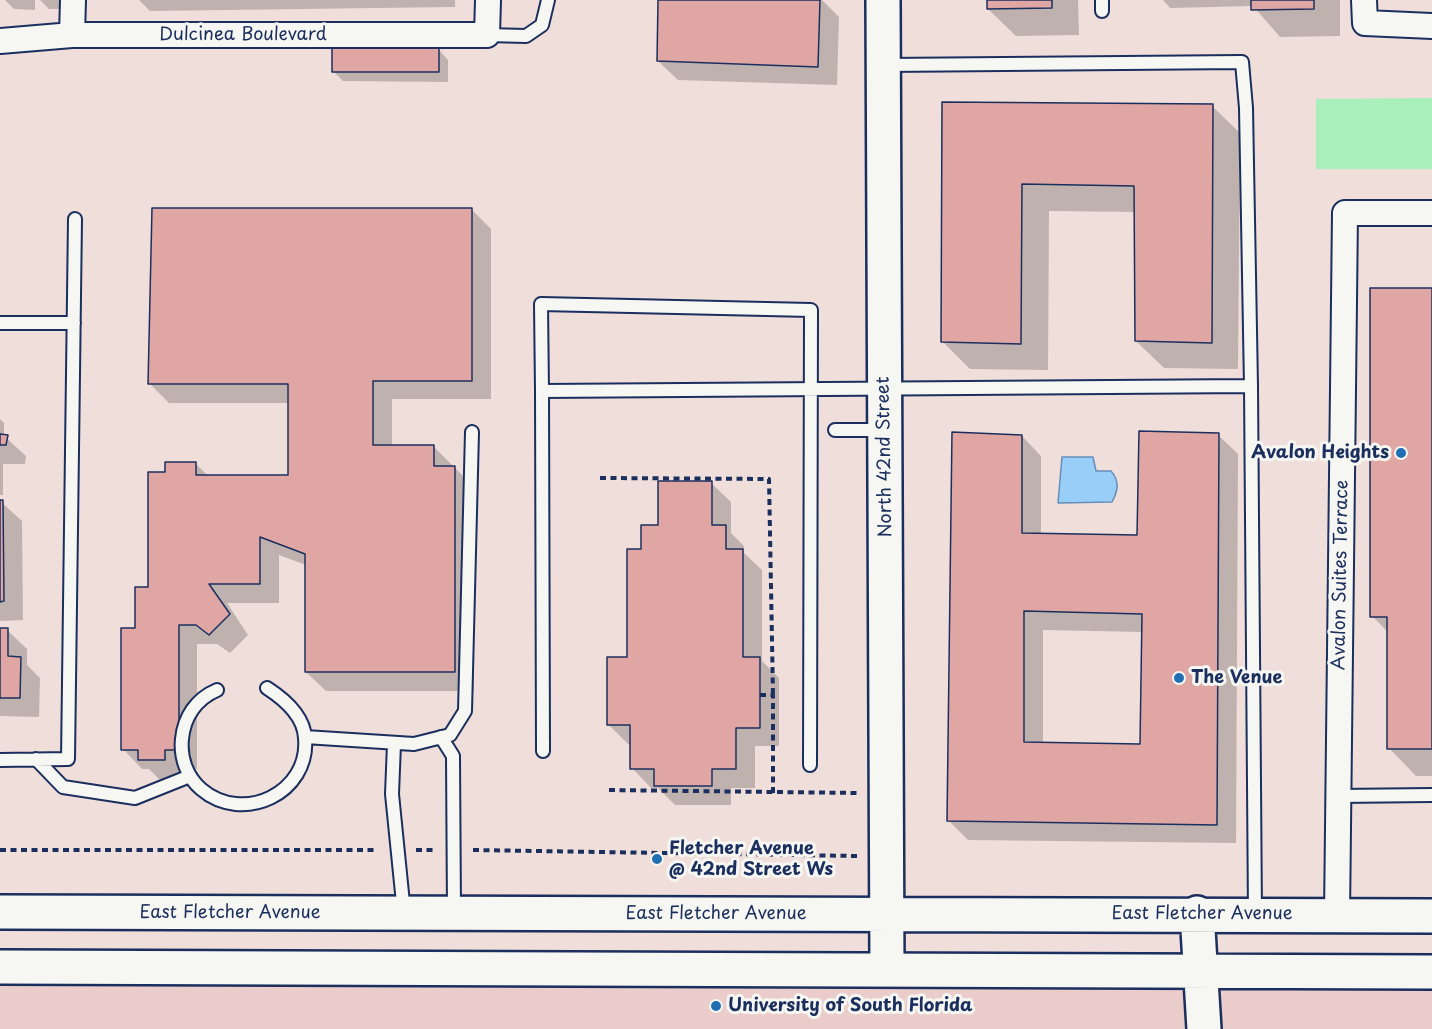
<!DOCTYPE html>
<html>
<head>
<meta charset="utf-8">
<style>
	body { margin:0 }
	canvas { display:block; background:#efdeda }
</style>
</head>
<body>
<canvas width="1432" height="1029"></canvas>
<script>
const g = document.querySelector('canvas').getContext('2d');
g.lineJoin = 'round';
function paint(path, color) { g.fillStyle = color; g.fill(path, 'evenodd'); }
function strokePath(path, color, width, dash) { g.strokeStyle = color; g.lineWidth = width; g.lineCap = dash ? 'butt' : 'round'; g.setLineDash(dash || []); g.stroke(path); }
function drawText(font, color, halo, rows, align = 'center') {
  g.font = font + ' "Playpen Sans",sans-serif'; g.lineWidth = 6; g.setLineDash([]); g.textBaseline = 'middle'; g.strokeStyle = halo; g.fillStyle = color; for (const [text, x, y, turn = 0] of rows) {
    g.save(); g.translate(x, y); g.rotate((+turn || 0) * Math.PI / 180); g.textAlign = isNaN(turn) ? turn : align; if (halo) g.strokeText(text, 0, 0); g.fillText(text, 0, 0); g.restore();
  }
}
paint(new Path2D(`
	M0,982l1432,2v45h-1432z`), '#eacdca');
paint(new Path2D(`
	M1432,98v71h-116v-70z`), '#a8efbc');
const water = new Path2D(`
	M1062,457h31l3,14h15c9,10 7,20 1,31l-54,1z`);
paint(water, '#98cef7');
strokePath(water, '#668eba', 1.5);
paint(new Path2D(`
	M5,0h30v10l-21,-1z
	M40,0h30v9h-21z
	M139,0h316v7l-305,4z
	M659,0h163l17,17 -2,68 -159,-5 -20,-19z
	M988,0h90l1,35 -63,1 -28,-27z
	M1163,0h177v36l-60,1 -27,-31 -83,2z
	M439,50l9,10v22l-105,-1 -10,-10z
	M943,104l269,2 28,27 -2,236 -74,-1 -28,-27v-129l-87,-1 -1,159 -78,-1 -28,-28z
	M471,209l20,20v170h-99v47h41l41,41v204h-148l-20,-19v-107l-27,-10v48h-52l21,32 -18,18 -13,-9h-20v125h-13v10h-25l-10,-10h-7l-19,-20 13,-120 14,-40 17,-115 28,-11 14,14h80v-74h-120l-19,-19z
	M1432,290v486h-16l-27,-28v-115l-17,-17z
	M0,419l4,4v13l22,20 -1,8h-22v31h-3z
	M1218,435l20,19 -2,389 -268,-3 -20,-20 74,-384 19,20v79l98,2zM1043,630l100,2 -1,113 -99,-1z
	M711,483l20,19v31l13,13v7l18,17v91l17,17v68h-24v42h-24v17h-56l-17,-17h-7l-19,-20v-24h-4l-20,-20 20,-66 14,-108 17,-24z
	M0,501l22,20 1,99 -23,1z
	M0,630h7l20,19v16l13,13 -1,39 -39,-1z`), '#0003');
const building = new Path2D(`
	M658,0h162l-2,67 -161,-6z
	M987,0h65v8l-65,1z
	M1251,0h63v9l-63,1z
	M332,48h107v24h-107z
	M942,102l271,2 -1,239 -77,-2 -1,-155 -112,-2 -1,160 -80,-2z
	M152,208h320v173h-99v64h61v21h21v206h-150v-118l-45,-17v47h-51l21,30 -21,21 -13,-10h-17v125h-14v10h-27v-10h-17v-122h14v-41h13v-115h17v-10h31v13h92v-91h-140z
	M1370,288h62v461h-45v-132h-17z
	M1139,431l80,2 -2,392 -270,-4 5,-389 70,3v98l115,2zM1024,611l118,3 -2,130 -116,-2z
	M0,434l8,1 -2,10h-6z
	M658,481h54v44h14v24h17v108h17v71h-24v41h-24v17h-58v-17h-24v-44h-23v-68h20v-108h14v-24h17z
	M0,500h3l1,101 -4,1z
	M0,628h8v28l13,1 -1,41h-20z`);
paint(building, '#e0a6a3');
strokePath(building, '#1b2f5e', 1.5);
const lane = new Path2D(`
	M1102,0v11
	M487,35l39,1 16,-11 6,-25
	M0,323h74
	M1251,386l4,529
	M542,391l-1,-87 270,6 -1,455
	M835,430h47
	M217,690c-21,9 -33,27 -35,49 -2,19 5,38 19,50 42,36 109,4 104,-51 -1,-22 -21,-39 -38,-50
	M305,737l109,7 36,-9 15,-24 7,-279
	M441,737l12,19 1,155
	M394,744l-2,50 12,119
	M543,751l-1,-360 709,-5 -5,-278 -4,-46 -357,3
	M36,759l27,28 72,11 55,-22
	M0,760l68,-1 7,-540
	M1338,796l94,-1`);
const street = new Path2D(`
	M1364,0l1,23 67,3
	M72,35l1,-35
	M0,41l72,-6h415l1,-35
	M1337,915l8,-702h87`);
const secondary = new Path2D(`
	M883,0l4,969
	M0,912l1432,4
	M1197,913l7,116
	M0,967l1432,5`);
strokePath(lane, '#1b2f5e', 16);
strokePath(street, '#1b2f5e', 28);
strokePath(secondary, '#1b2f5e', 38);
strokePath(new Path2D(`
	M600,478l169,1 4,216
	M760,695h13v98
	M609,790l248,3
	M0,850h378
	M416,850h19
	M473,850l385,6
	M853,999v11`), '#1b2f5e', 4, [6, 4.5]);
strokePath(lane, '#f6f6f2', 12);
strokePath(street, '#f6f6f2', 24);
strokePath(secondary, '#f6f6f2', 33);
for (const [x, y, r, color] of [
	[1401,453,6,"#1f6fb2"],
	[1179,678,6,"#1f6fb2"],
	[657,859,6,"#1f6fb2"],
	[716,1006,6,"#1f6fb2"]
]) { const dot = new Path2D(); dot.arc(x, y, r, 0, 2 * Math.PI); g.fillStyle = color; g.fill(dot); strokePath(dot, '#f6f6f2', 2); }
drawText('18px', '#1b2f5e', '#f6f6f2', [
	["Dulcinea Boulevard",243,35],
	["North 42nd Street",885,457,-91],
	["Avalon Suites Terrace",1341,575,-89],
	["East Fletcher Avenue",230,913],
	["East Fletcher Avenue",716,914],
	["East Fletcher Avenue",1202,914]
]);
drawText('bold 18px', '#1b2f5e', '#f6f6f2', [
	["Avalon Heights",1389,453,"right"],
	["The Venue",1191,678],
	["Fletcher Avenue",669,849],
	["@ 42nd Street Ws",669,870],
	["University of South Florida",728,1006]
], 'left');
</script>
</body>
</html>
